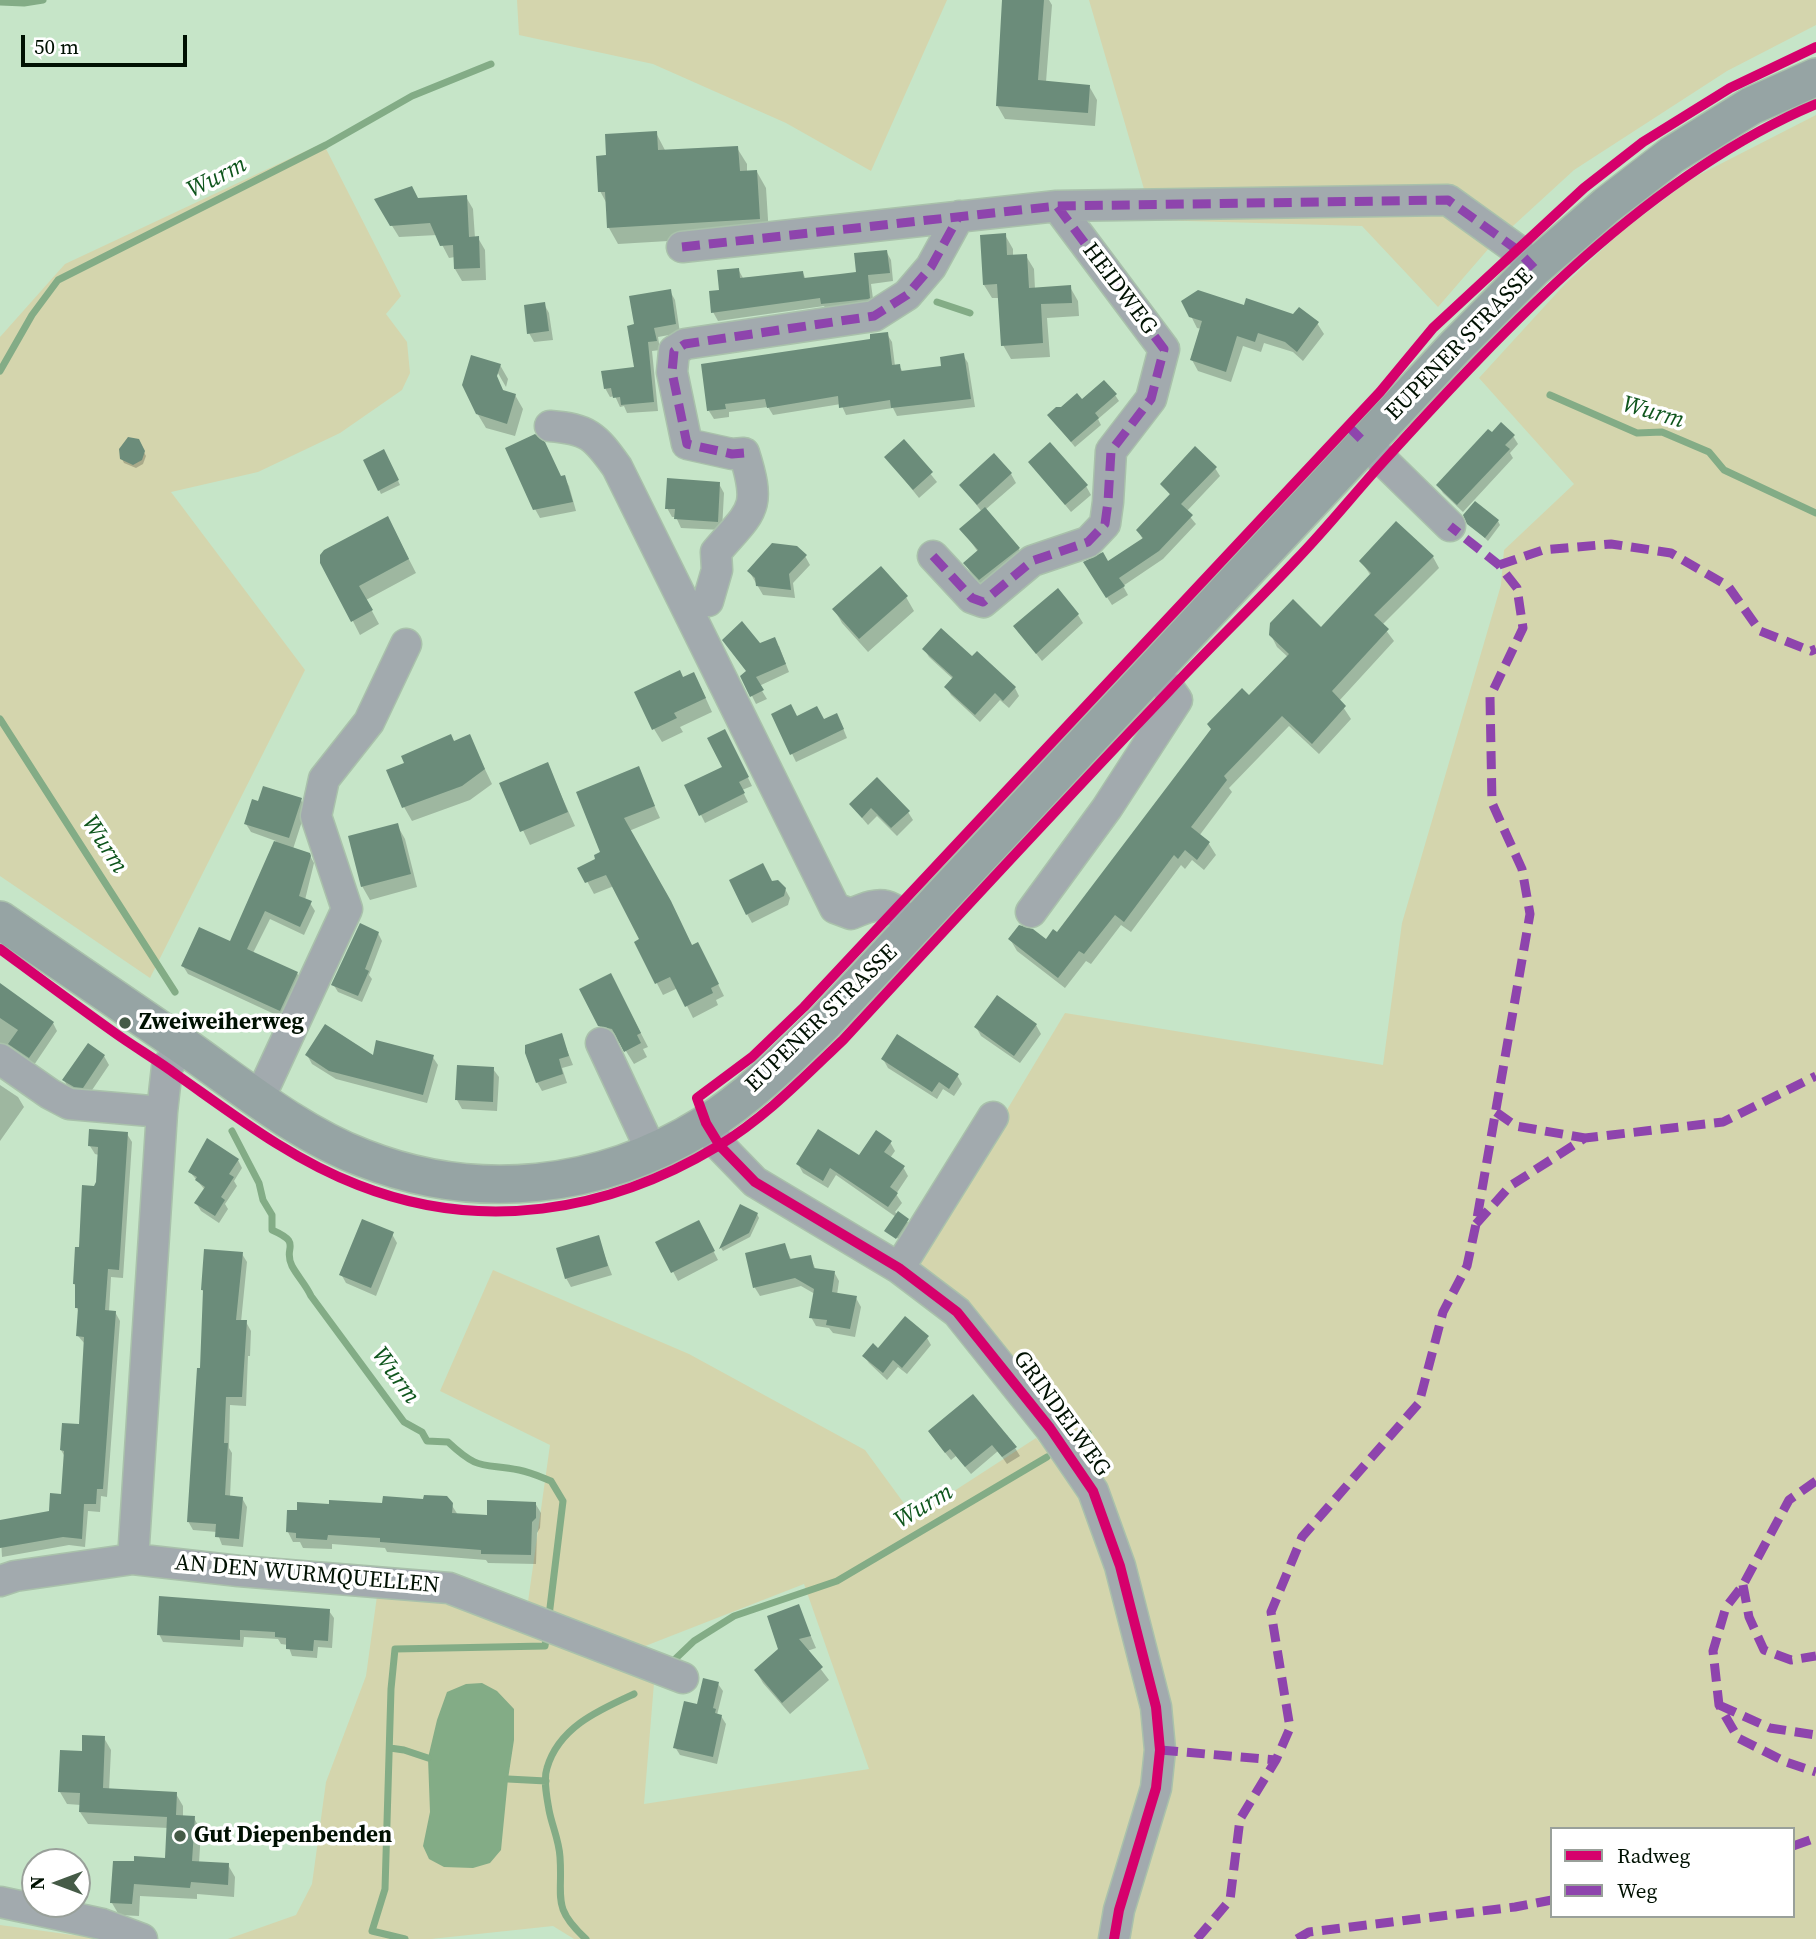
<!DOCTYPE html>
<html>
<head>
<meta charset="utf-8">
<style>
	body { margin:0 }
	#map { position:relative; width:1816px; height:1939px; overflow:hidden; background:#c6e5c8; font-family:"Source Serif 4",serif }
	canvas { display:block }
	.legend { position:absolute; left:1550px; top:1827px; width:245px; height:91px; box-sizing:border-box; background:#fff; border:2px solid #99a09a; margin:0; padding:9px 12px; list-style:none; font-size:21px; color:#001102 }
	.legend li { display:flex; align-items:center; gap:14px; height:35px }
	.legend b { width:35px; border:2px solid #99a09a }
	.north { position:absolute; left:21px; top:1848px; width:70px; height:70px; box-sizing:border-box; background:#fff; border:2px solid #99a09a; border-radius:50%; rotate:270deg; font-size:19px; font-weight:700; line-height:28px; text-align:center; color:#001102 }
	.north::after { content:''; display:block; margin:auto; width:24px; height:32px; background:#455b47; clip-path:polygon(50% 0,100% 100%,50% 72%,0 100%) }
	.scale { position:absolute; left:21px; top:35px; width:166px; height:32px; box-sizing:border-box; border:4px solid #001102; border-top:0; padding-left:9px; font-size:21px; line-height:24px; white-space:nowrap; color:#001102; -webkit-text-stroke:5px #fff; paint-order:stroke }
</style>
</head>
<body>
<div id="map">
<canvas width="1816" height="1939"></canvas>
<ul class="legend">
<li><b style="height:9px;background:#d6006c"></b>Radweg</li>
<li><b style="height:9px;background:#8e44ad"></b>Weg</li>
</ul>
<div class="north">N</div>
<div class="scale">50 m</div>
</div>
<script>
const g = document.querySelector('canvas').getContext('2d');
g.lineJoin = 'round';
function paint(path, color) { g.fillStyle = color; g.fill(path, 'evenodd'); }
function strokePath(path, color, width, dash) { g.strokeStyle = color; g.lineWidth = width; g.lineCap = dash ? 'butt' : 'round'; g.setLineDash(dash || []); g.stroke(path); }
function drawText(font, color, halo, rows, align = 'center') {
  g.font = font + ' "Source Serif 4",serif'; g.lineWidth = 7; g.setLineDash([]); g.textBaseline = 'middle'; g.strokeStyle = halo; g.fillStyle = color; for (const [text, x, y, turn = 0] of rows) {
    g.save(); g.translate(x, y); g.rotate((+turn || 0) * Math.PI / 180); g.textAlign = isNaN(turn) ? turn : align; if (halo) g.strokeText(text, 0, 0); g.fillText(text, 0, 0); g.restore();
  }
}
paint(new Path2D(`
	M517,0h430l-76,171 -85,-48 -133,-59 -134,-29z
	M1089,0h727v25l-89,46 -153,99 -84,77 -52,60 -76,-81 -209,-6z
	M1816,115v1824h-689l42,-170 -39,-206 -182,-273 -27,-24 -1,-11 145,-242 318,52 19,-142 99,-338 3,-35 70,-66 -95,-106 86,-94 56,-52 70,-53zM1552,1829h241v87h-241z
	M323,143l78,153 -15,18 21,28 3,31 -8,17 -62,43 -82,39 -87,20 134,178 -155,308 -150,-102v-539l65,-73z
	M493,1270l196,84 176,96 49,67 122,-79 46,55 20,47 46,181 -5,79 -40,139h-529l-21,-13 -122,13h-203l68,-24 16,-31 14,-102 40,-106 11,-80 69,5 208,82 -10,121 225,-35 -65,-185 -169,66 -108,-41 23,-164 -110,-54z
	M0,1925l102,14h-102z`), '#d4d5ad');
paint(new Path2D(`
	M482,1683l15,8 17,18v31l-6,39 -7,71 -11,13 -17,5 -29,-1 -15,-8 -6,-13 7,-34 -2,-54 9,-38 10,-28 19,-8z`), '#83ac86');
paint(new Path2D(`
	M1004,0h45l3,5 -6,77 43,4 8,14 -2,26 -90,-7 -8,-14z
	M656,133l10,19 71,-4 10,16v8h10l9,16 3,47 -151,9 -9,-16 -2,-24 -7,-13 8,-34z
	M466,197l7,12 2,29h3l7,12 1,30 -24,1 -7,-12v-12l-6,1 -12,-23 -38,2 -23,-37z
	M1005,235l8,14v7h13l8,13 1,20 35,-2 8,14 1,15 -32,2 3,39 -39,2 -8,-14 -4,-47h-7l-8,-13z
	M886,251l5,9 2,21 -22,3 3,22 -46,6 -4,-6 -106,15 -5,-9 8,-20 17,-23 5,9 60,-5 3,7 52,-6z
	M670,291l5,9 5,33 -22,4 2,13 -8,1 6,60 -31,2 -3,-7 -4,1 -5,-11 -5,1 -5,-9 31,-20z
	M544,304l5,9 4,27 -19,2 -5,-9z
	M1245,308l72,15 7,11 -21,27 -10,-9 -29,-9 -3,9 -18,-6 -12,36 -33,-11 -6,-11 10,-31 -5,-1 -6,-12z
	M887,334l5,8 3,24h4l4,6 40,-4 20,-13 5,8 7,44 -78,9 -4,-8 -47,7 -5,-11 -68,11 -5,-8 -39,5v5l-15,2 -5,-8z
	M473,357l27,8 8,14 -2,8 -11,-19 -3,1 12,23 11,3 8,14 -8,27 -29,-8 -9,-15 -13,-28z
	M1115,395l4,6 -21,18 3,6 -26,22 -26,-32 33,-14z
	M1492,435l21,1 5,8 -8,9 3,5 -50,54 -20,-19 -5,-8z
	M138,441l8,15 -3,8 -7,4 -12,-5 -2,-4z
	M904,441l33,41 -18,16 -33,-41z
	M384,451l16,34 -19,9 -16,-34z
	M1030,462l56,24 5,9 -20,17z
	M1215,468l5,8 -34,36 10,12 -33,35 -40,27 5,9 -16,10 -22,-34 18,-8 35,-23 -5,-10 33,-34 -9,-12z
	M1011,474l5,9 -31,27 34,39 8,14 -39,30 -15,-16 -8,-14 13,-11 -16,-23 20,-17 -21,-27z
	M564,477l5,9 7,25 -36,7 -5,-9z
	M719,484l5,9 -2,37 -41,-2 -5,-11h-4l-5,-9z
	M1498,521l2,4 -12,16 -19,-18z
	M1396,523l37,34 6,11 -57,57 12,16 -55,60 12,18 -32,35 -30,-28 -60,62 3,4 -33,44 10,8 7,11 -12,15 -12,-10 -7,9 -4,-4 -50,67 -10,-7 -30,39 -5,-3 -21,27 -48,-37 -7,-12 36,2 11,-7 192,-237 39,-40 -11,-10 -6,-12 50,-5 50,-54 -10,-15z
	M395,532l21,41 -50,27 13,24 -19,11 -38,-75z
	M805,556l5,9 -17,18 2,15 -32,-3 -14,-24z
	M906,597l8,14 -46,41 -26,-29 -8,-14z
	M1078,615l5,8 -41,38 -27,-34z
	M760,645l19,1 10,26 -30,14 8,13 -11,5 -4,-8 -5,-24z
	M924,649l48,10 43,29 4,8 -10,12 -9,-8 -20,22 -29,-27 -5,-8 7,-8 -24,-22z
	M683,679l18,9 11,24 -32,15 3,5 -21,10 -8,-13z
	M773,714l68,9 6,15 -51,24z
	M469,736l23,48 -22,16 -58,21 -8,-14 50,-64z
	M729,739l23,47 -10,4 6,12 -43,21 -4,-8 23,-48z
	M547,764l28,62 -45,19 -29,-61z
	M638,769l22,49 -31,13 63,115 12,10 20,40 -8,4 2,5 -25,13 -15,-30 -15,7 -27,-52 5,-3 -27,-54 -20,8 -14,-26 18,-9 5,-6z
	M301,800l5,9 -13,40 16,5 5,9 -9,37 5,3 5,8 -11,24 -34,-16 -17,34 44,20 5,9 -17,37 -97,-45 -5,-8 48,-23 45,-102 -25,-9 -5,-8z
	M851,805l57,7 5,8 -16,16 -20,-20 -9,9z
	M397,825l8,14 12,48 -47,13 -8,-14z
	M772,883l13,6 5,9 -2,7 -36,18 -5,-9z
	M378,933l4,8 -13,34 3,4 -10,23 -24,-10 -5,-8z
	M0,986l53,37 4,8 -23,34 -34,-22z
	M618,989l30,58 -5,2 4,8 -13,7 -13,-21 -13,-3 -9,-15z
	M1036,1025l5,9 -21,29 -39,-27 -5,-9z
	M561,1035l12,30 -11,3 5,15 -25,8 -5,-9z
	M307,1055l67,3 58,-2 6,9 -11,38 -91,-24 -24,-15z
	M104,1056l5,9 -21,31 -19,-7 -5,-9z
	M883,1059l74,16 5,9 -8,12 -11,-7 -6,10 -49,-31z
	M493,1069l6,8 -2,34 -35,-2 -5,-9z
	M0,1085l18,12 6,10 -24,34z
	M127,1134l5,8 -9,136 -12,-1 -2,35h6l5,9 -13,176 -6,-1 -1,16 -12,-1 -3,36 -16,-2 -67,12 -2,-35 51,-10 11,-16 3,-39 -4,-7 20,-24 4,-82 -7,-8 2,-23 -4,-6 1,-20 -3,-3 7,-35 17,-67 1,-27 -4,-1 -5,-8z
	M890,1142l5,9 -5,7 13,9 5,9 -12,18 6,9 -7,9 15,12 -10,16 -13,-9 9,-14 -60,-42 -8,13 -25,-15 -5,-9 62,-6z
	M238,1160l4,8 -8,13 3,5 -12,18 3,5 -9,14 -18,-12 -5,-8 9,-13 -15,-18z
	M741,1207l16,7 2,4 -9,19 -27,14 -2,-3z
	M703,1231l15,29 -40,21 -20,-38z
	M392,1234l5,9 -21,53 -30,-13 -5,-9z
	M598,1238l14,37 -41,12 -5,-9z
	M784,1245l8,16 18,-4 6,13 18,2 5,9 -2,14 19,3 5,9 -6,30 -22,-4 -4,-5 -13,-2 -5,-9 4,-23 -14,-8 -41,10 -5,-8 -8,-34z
	M242,1254l5,8 -6,60h5l5,9 -1,25h-2l-2,50 -16,-1 -1,43 3,5 -2,44 12,1 5,9 -4,40 -21,-2 -5,-13 -24,-2 -5,-9 13,-151 4,-77 -3,-3z
	M927,1338l4,7 -24,29 -9,-7 -11,13 -18,-17 -5,-7z
	M1007,1435l13,21 -13,8 -9,-13 -27,23 -15,-18 -5,4 -16,-20z
	M535,1503l6,10 -1,15 -3,5 -1,31 -48,-1 -2,-3 -99,-8 -2,-4 -53,-4v5l-29,-1 -3,-6h-7l-5,-10 43,-27 120,-1 7,11 31,2z
	M798,1606l18,42 -9,3 22,29 -39,34 -27,-31 -7,-12 24,-21z
	M329,1611l5,7 -2,30 -14,-1 -1,11 -25,-2 -4,-11 -7,-1 -3,-5 -34,-2 -1,10 -80,-5 -4,-8z
	M718,1684l5,7 -6,24 4,1 5,8 -9,40 -37,-9 -5,-8 23,-40z
	M104,1738l7,12 -2,41 67,3 7,12v11l11,1 7,13 -2,32 29,2 7,12 -1,20 -37,-3v5l-57,-3 -1,20 -20,-1 -7,-12 24,-40 30,-3 2,-32 -80,-4 -8,-12 1,-7 -14,-1 -7,-12 23,-39z`), '#0003');
strokePath(new Path2D(`
	M0,2l24,1 19,-3
	M937,302l33,11
	M0,371l32,-56 26,-35 268,-135 86,-49 79,-32
	M1550,395l87,38 25,-1 47,20 15,18 92,43
	M0,719l175,273
	M232,1131l27,52 4,17 9,15v15c32,14 10,17 20,36 6,11 14,19 19,30l93,126 18,10 5,9 21,1c31,29 33,21 71,28 11,2 22,7 32,11l12,20 -14,115
	M1080,1438l8,-5
	M671,1663l23,-22 40,-25 103,-35 210,-124
	M390,1748l14,2 24,8
	M508,1779l38,2
	M405,1939l-33,-8 13,-42 6,-200 4,-40 150,-3 2,-13
	M586,1939c-35,-32 -23,-41 -26,-82 -1,-17 -8,-31 -11,-47 -2,-12 -6,-30 -2,-42 12,-41 52,-58 87,-74`), '#83ac86', 7);
paint(new Path2D(`
	M1002,0h42l-6,80 52,5 -2,28 -92,-7z
	M657,131l1,19 80,-4 2,25 17,-1 3,49 -153,9 -2,-36h-7l-2,-36 10,-1 -1,-21z
	M412,186l6,12 49,-3 2,42 10,-1 1,32 -26,1 -1,-24 -13,1 -10,-23 -40,3 -16,-27z
	M1006,233l1,22 20,-1 2,34 42,-3 1,18 -31,1 2,39 -42,3 -4,-62 -14,1 -3,-50z
	M887,250l3,23 -22,2 2,23 -2,1 -47,5 -1,-6 -109,15 -2,-22 10,-1 -2,-20 22,-2 1,10 63,-7 1,7 36,-4 16,-2 -2,-19z
	M671,289l5,35 -22,4 3,13 -9,1 6,60 -33,3 -1,-8 -7,1 -2,-10 -7,1 -3,-18 33,-4 -7,-41 7,-2 -5,-28z
	M1198,290l46,15 2,-7 47,16 6,-7 20,15 -22,30 -12,-10 -27,-9 -3,9 -18,-6 -11,36 -36,-12 12,-39 -13,-4 -8,-16z
	M545,302l4,29 -22,3 -3,-29z
	M888,332l4,33 8,-1 1,7 40,-5 -1,-9 24,-4 7,46 -80,9 -1,-8 -51,8 -1,-12 -71,12 -2,-9 -40,5 1,5 -19,2 -6,-47 169,-25v-5z
	M471,355l30,9 -4,12 6,14 13,4 -9,30 -31,-10 -14,-29z
	M1104,380l13,14 -22,19 4,5 -28,24 -24,-27 9,-8h5l16,-14 5,6z
	M1501,422l14,13 -10,10 5,4 -53,56 -21,-20 52,-56 4,3z
	M535,434l10,8 16,34 4,-1 8,27 -40,8 -28,-62z
	M128,437l11,2 6,12 -3,9 -9,5 -13,-6 -1,-10z
	M904,439l29,33 -20,18 -29,-33z
	M1050,442l38,43 -23,20 -37,-43z
	M1195,446l22,21 -36,37 12,11 -34,36 -40,27 6,8 -19,12 -23,-36 20,-10 5,9 35,-23 -7,-8 34,-36 -10,-10z
	M384,449l15,31 -21,11 -15,-31z
	M994,453l18,20 -35,32 -18,-20z
	M667,478l53,4 -2,40 -44,-3 1,-10h-10z
	M1475,501l24,19 -14,18 -18,-14 -4,-9z
	M985,507l35,41 -41,32 -16,-17 15,-13 -19,-21z
	M388,516l21,43 -50,27 14,24 -22,12 -31,-59v-8l4,-5z
	M1396,521l38,35 -60,59 15,14 -57,62 14,15 -34,38 -30,-28 -58,60 3,4 -36,47 19,15 -13,18 -12,-10 -7,9 -4,-4 -50,67 -9,-7 -31,39 -5,-3 -21,27 -50,-39 11,-14 14,4 13,10 7,-10 4,3 154,-203 -4,-5 35,-36 7,7 40,-41 -20,-19 1,-12 23,-24 28,28 50,-54 -12,-12z
	M772,543l25,3 10,9 -18,19 2,16 -35,-4 -1,-8 -8,-7z
	M881,566l27,30 -49,43 -27,-30z
	M1058,588l21,26 -43,40 -23,-28z
	M742,621l18,22 15,-6 11,27 -30,13 8,13 -14,7 -10,-21 6,-5 -24,-31z
	M941,628l31,28 5,-5 39,36 -13,14 -8,-8 -20,22 -31,-28 9,-10 -31,-28z
	M680,670l3,7 11,-5 12,26 -32,15 3,5 -25,12 -18,-38z
	M791,704l6,12 20,-10 7,13 13,-6 7,16 -54,26 -19,-41z
	M725,729l24,48 -10,5 6,11 -46,23 -15,-31 38,-18 -15,-29z
	M451,734l3,7 16,-7 15,35 -23,17 -60,22 -16,-38 18,-7 -3,-7z
	M548,762l20,50 -48,20 -21,-49z
	M639,766l16,40 -31,12 47,83 21,44 6,-3 21,42 -8,4 2,5 -28,14 -15,-30 -15,7 -21,-42 5,-3 -33,-64 -21,8 -8,-15 18,-9 -1,-4 6,-3 -24,-60z
	M877,777l33,34 -19,17 -20,-20 -9,10 -13,-14z
	M263,786l39,12 -13,40 -45,-14 8,-25 6,2z
	M398,823l13,51 -50,13 -13,-51z
	M274,841l36,12 1,3 -12,40 13,5 -12,26 -35,-16 -18,38 51,23 -18,39 -99,-45 18,-39 31,14z
	M763,863l9,18 6,-1 8,8 -2,8 -38,19 -17,-35z
	M360,923l19,9 -14,37 4,2 -11,25 -27,-11z
	M611,973l30,60 -4,2 4,8 -17,9 -12,-23 -14,-3 -19,-37z
	M0,983l54,39 -25,36 -21,-14 10,-14 -18,-12z
	M997,995l40,29 -23,32 -40,-29z
	M325,1024l48,31 3,-15 58,15 -11,40 -94,-24 -24,-16z
	M562,1033l7,23 -10,3 4,15 -27,9 -11,-30v-8z
	M897,1034l62,40 -10,15 -10,-7 -7,10 -51,-33z
	M88,1043l17,12 -22,33 -9,-1 -12,-7z
	M457,1065l37,2 -1,35 -38,-2z
	M89,1129l39,3 -9,138 -11,-1 -3,41 11,1 -13,178h-6l-1,15h-12l-2,35 -19,-2 -63,11v-28l49,-9 1,-18 11,1 3,-43 -4,-1 2,-27 17,1 5,-87 -8,-1 2,-28h-3v-24h-2l2,-37h4l3,-62 12,1 2,-4 2,-35 -10,-1z
	M818,1129l41,26 17,-25 16,11 -8,11 21,14 -15,21 8,6 -10,14 -58,-39 -7,13 -27,-17z
	M207,1138l32,21 -10,15 5,3 -13,20 4,3 -10,16 -21,-13 11,-16 -10,-7 2,-3 -9,-5z
	M740,1204l18,9 -9,20 -30,16z
	M898,1211l11,8 -13,20 -12,-8z
	M362,1219l32,13 -23,56 -32,-13z
	M699,1220l16,31 -44,22 -16,-31z
	M599,1235l9,31 -43,13 -9,-31z
	M785,1243l5,16 21,-4 3,13 21,3 -3,21 25,4 -7,33 -24,-4 1,-5 -18,-2 5,-29 -19,-11 -42,10 -8,-35z
	M204,1249l39,3 -7,68h11l-5,77h-16l-2,46h4l-3,52 18,2 -4,42 -24,-2 1,-13 -29,-2 10,-154h3l3,-78h-2z
	M905,1316l24,20 -27,32 -9,-8 -10,13 -21,-17 11,-13 5,5z
	M973,1394l44,53 -15,10 -10,-12 -27,22 -15,-18 -5,4 -17,-22z
	M424,1495l23,1 6,7 -1,10 35,2v-15l49,2v16l-4,4 -1,33 -50,-1v-4l-101,-8v-4l-52,-3 -1,5 -31,-2v-5l-10,-1 1,-22h10v-8l32,2v-4l53,3 1,-7 40,3z
	M159,1596l171,13 -2,32 -14,-1 -1,11 -27,-2v-11l-11,-1v-5l-35,-2v10l-83,-5z
	M799,1604l12,32 -12,3 24,28 -41,36 -28,-33 24,-21 -11,-33z
	M703,1678l16,4 -6,26 3,1 -1,4 7,2 -9,42 -40,-9 11,-47 13,3z
	M82,1735l23,1 -2,52 74,4 -1,23 19,1 -3,45 37,2 -1,22 -37,-3 -1,6 -56,-4 -2,20 -22,-1 3,-42h21v-5l31,2 2,-41 -88,-5 1,-19 -22,-1 2,-42 22,1z`), '#6b8c7a');
const minor = new Path2D(`
	M682,247l375,-41 391,-6 68,49 18,19
	M550,426c38,3 45,10 67,41l218,441 16,6c34,-15 38,-11 64,14
	M1365,443l85,83
	M933,556l39,42 11,4 49,-41 56,-19 17,-18 3,-22 3,-51 40,-52 13,-50 -107,-143
	M708,601l9,-31 -1,-18c36,-42 46,-42 28,-99l-12,1 -45,-10 -15,-72 2,-21 11,-7 189,-28 33,-21 24,-28 28,-51
	M1031,912l76,-104 70,-108 -7,-10 -18,-17
	M601,1043l51,109
	M0,1059l50,35 19,10 93,8
	M259,1099l88,-190 -31,-93 8,-37 45,-57 37,-78
	M706,1123l14,23 35,36 144,86 58,44 93,116 43,63 27,75 36,141 4,43 -4,38 -37,122 -5,29
	M899,1268l94,-151
	M133,1559l29,-447 5,-45 15,-22
	M0,1581l15,-5 118,-17 106,12 210,17 234,90
	M0,1902l102,22 40,15`);
const major = new Path2D(`
	M0,920c63,43 125,86 188,129 55,39 112,85 175,109 114,45 238,31 341,-33 45,-28 83,-66 121,-103l630,-675 79,-79 73,-63 65,-50 79,-49 65,-29`);
strokePath(minor, '#a9c1ab', 33);
strokePath(major, '#a9c1ab', 40);
strokePath(minor, '#a2aaae', 30);
strokePath(major, '#96a4a4', 37);
strokePath(new Path2D(`
	M682,247l375,-41 391,-6 68,49 18,19
	M1348,426l17,17
	M744,453l-12,1 -45,-10 -15,-72 2,-21 11,-7 189,-28 33,-21 24,-28 28,-51
	M933,556l39,42 11,4 49,-41 56,-19 17,-18 3,-22 3,-51 40,-52 13,-50 -107,-143
	M1499,565l44,-15 68,-6 60,9 57,33 32,45 51,20 5,-2
	M1496,1112l20,14 69,12
	M1476,1224l34,-38 75,-48 138,-16 93,-46
	M1816,1481l-27,19 -46,85 -17,22 -13,44 6,54 19,33 48,24 30,10
	M1743,1585l6,32 15,33 27,10 25,-4
	M1719,1705l51,23 46,7
	M1160,1750l116,10
	M1793,1846l23,-8
	M1197,1939l33,-39 10,-81 36,-59 14,-32 -19,-116 31,-75 117,-134 24,-91 24,-46 9,-42 54,-310 -8,-45 -30,-66 -2,-106 33,-69 -6,-40 -18,-23 -49,-39
	M1297,1939l12,-7 206,-25 37,-7`), '#8e44ad', 9, [18, 9]);
strokePath(new Path2D(`
	M0,949c38,28 77,57 115,84 21,15 42,27 62,42 57,40 115,85 181,110 122,48 249,28 360,-39 47,-28 86,-69 125,-106 108,-117 216,-234 326,-349 42,-45 86,-87 128,-132 30,-31 57,-65 86,-97 122,-134 264,-287 433,-358
	M1114,1939l5,-29 37,-122 4,-38 -4,-43 -36,-141 -27,-75 -43,-63 -93,-116 -58,-44 -144,-86 -35,-36 -14,-23 -9,-25 55,-41 52,-50 576,-615 53,-64 151,-140 59,-46 87,-54 86,-41`), '#d6006c', 10);
for (const [x, y, r, color] of [
	[125,1023,7,"#455b47"],
	[180,1836,7,"#455b47"]
]) { const dot = new Path2D(); dot.arc(x, y, r, 0, 2 * Math.PI); g.fillStyle = color; g.fill(dot); strokePath(dot, '#fff', 2.5); }
drawText('23px', '#001102', '#fff', [
	["HEIDWEG",1119,289,53],
	["EUPENER STRASSE",1460,345,-46],
	["EUPENER STRASSE",822,1019,-44],
	["GRINDELWEG",1061,1414,54],
	["AN DEN WURMQUELLEN",307,1575,5]
]);
drawText('bold 23px', '#001102', '#fff', [
	["Zweiweiherweg",139,1023],
	["Gut Diepenbenden",194,1836]
], 'left');
drawText('italic 24px', '#0e551c', '#fff', [
	["Wurm",217,178,-27],
	["Wurm",1653,413,16],
	["Wurm",104,845,57],
	["Wurm",395,1376,54],
	["Wurm",924,1507,-31]
]);
</script>
</body>
</html>
